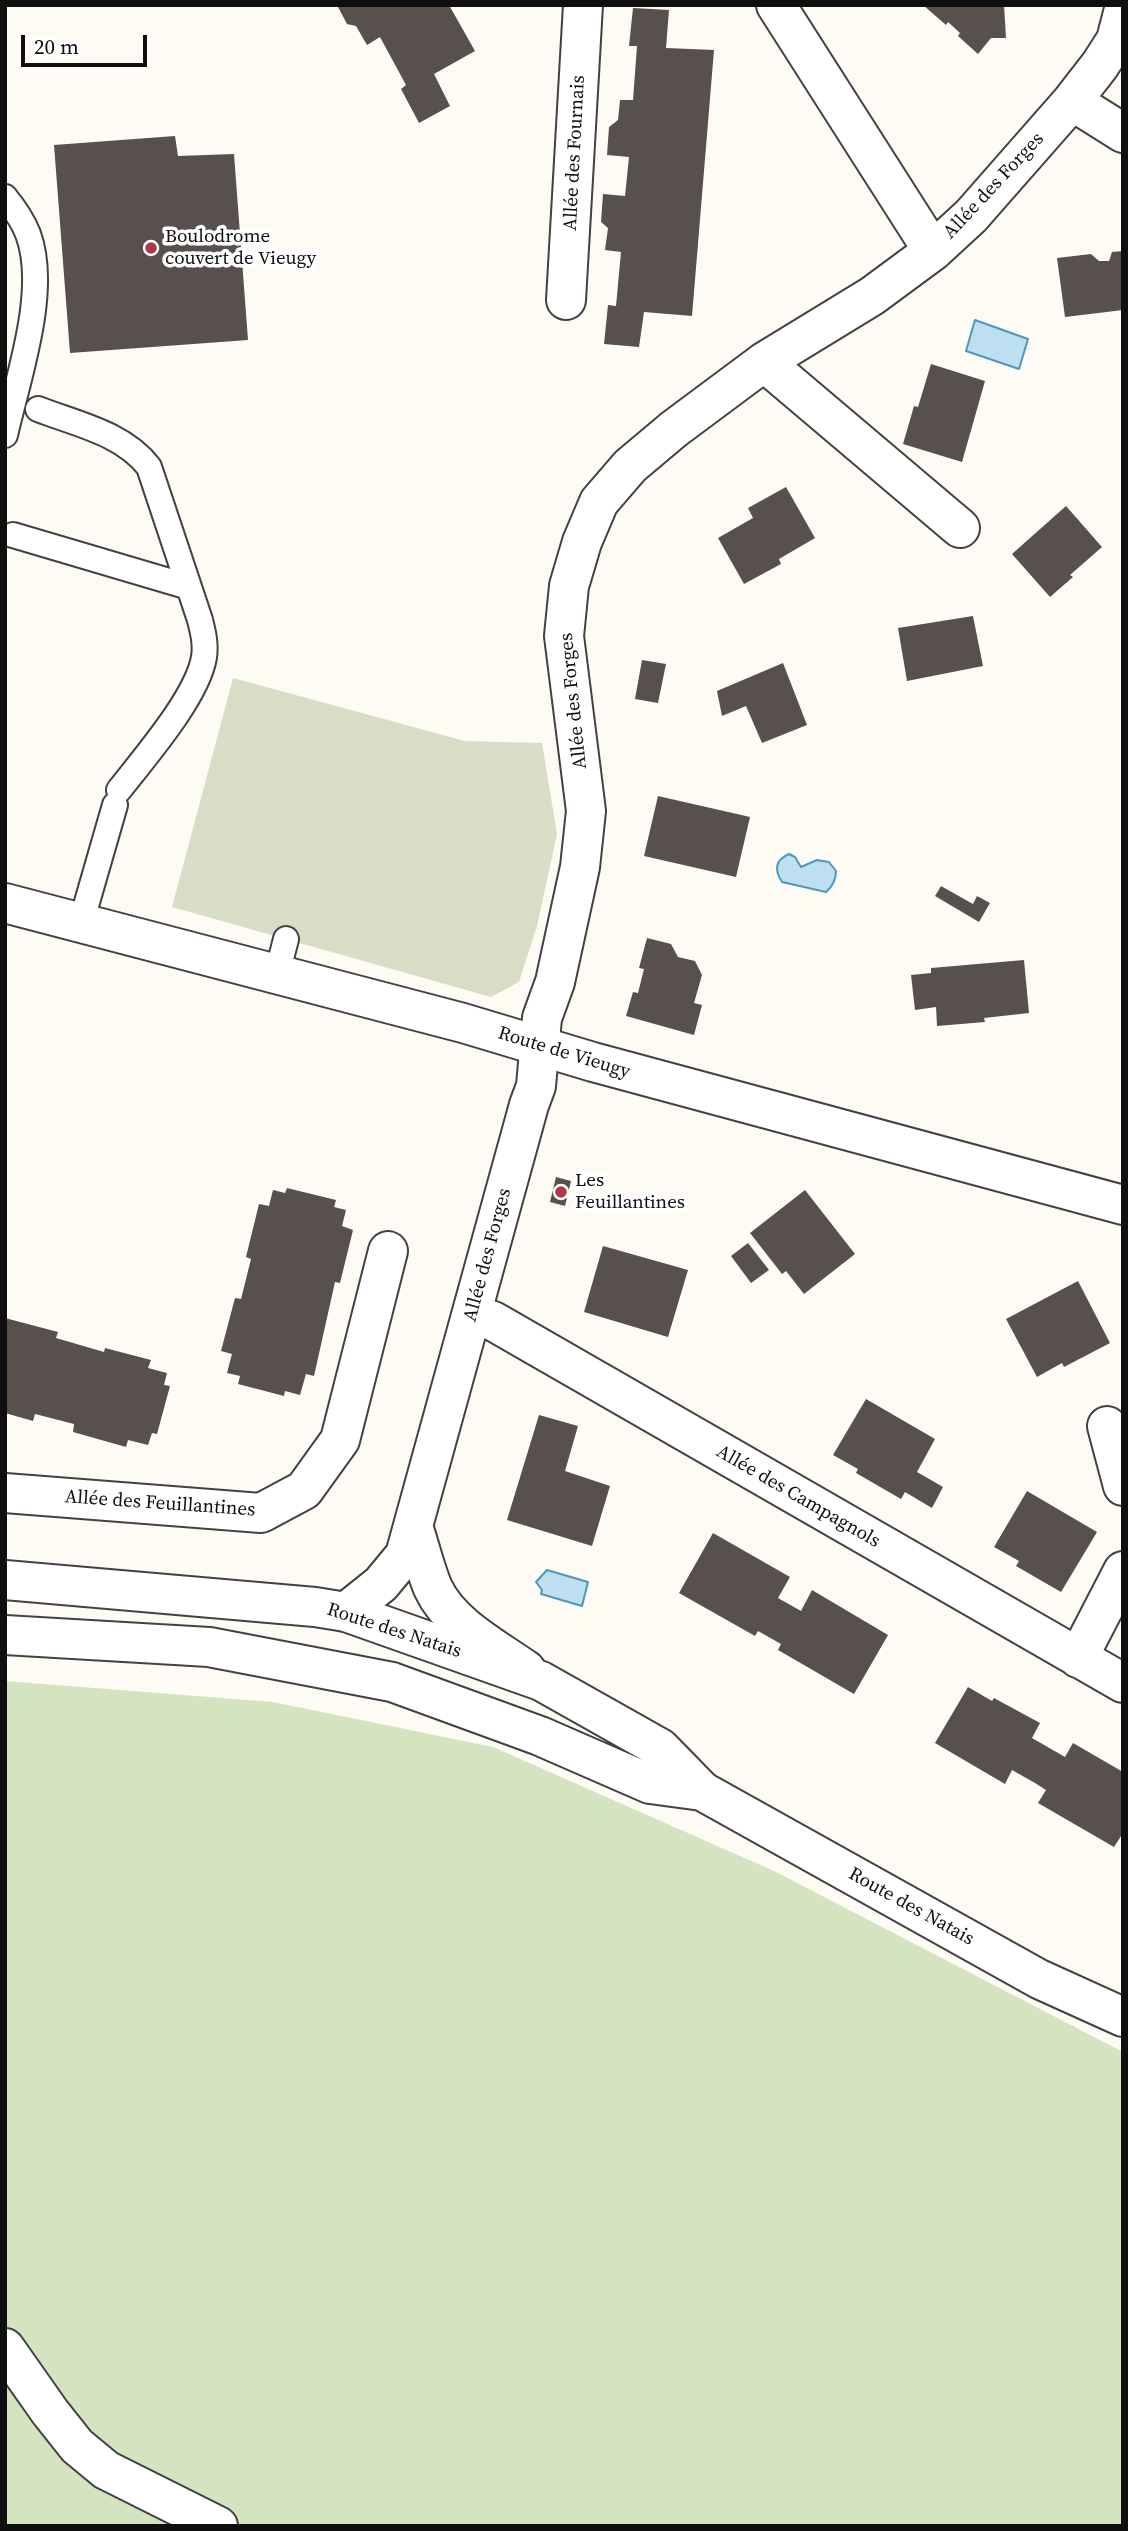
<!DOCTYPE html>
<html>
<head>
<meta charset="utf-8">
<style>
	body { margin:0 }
	#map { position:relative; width:1128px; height:2531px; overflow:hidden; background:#fdfbf4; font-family:"Source Serif 4",serif }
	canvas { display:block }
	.frame { position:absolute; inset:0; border:7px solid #0f0f0f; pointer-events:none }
	.scale { position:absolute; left:21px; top:35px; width:126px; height:32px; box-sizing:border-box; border:4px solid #0f0f0f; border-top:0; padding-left:9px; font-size:21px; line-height:24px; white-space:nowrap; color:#0f0f0f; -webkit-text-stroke:5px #fff; paint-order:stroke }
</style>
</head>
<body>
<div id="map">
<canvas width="1128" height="2531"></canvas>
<div class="frame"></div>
<div class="scale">20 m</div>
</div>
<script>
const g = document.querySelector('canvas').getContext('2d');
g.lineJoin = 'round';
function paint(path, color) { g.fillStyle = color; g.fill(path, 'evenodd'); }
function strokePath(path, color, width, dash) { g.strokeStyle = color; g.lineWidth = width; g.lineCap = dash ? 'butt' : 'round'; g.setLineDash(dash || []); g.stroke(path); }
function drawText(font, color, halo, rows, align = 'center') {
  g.font = font + ' "Source Serif 4",serif'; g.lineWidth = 7; g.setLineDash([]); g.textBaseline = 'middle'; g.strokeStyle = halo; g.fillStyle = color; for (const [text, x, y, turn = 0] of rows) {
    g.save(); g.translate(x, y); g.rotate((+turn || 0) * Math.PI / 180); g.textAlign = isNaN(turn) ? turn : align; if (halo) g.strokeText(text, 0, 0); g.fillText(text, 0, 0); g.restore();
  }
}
paint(new Path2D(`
	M5,1681l268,21 220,45 281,124 349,181v474h-1118z`), '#d5e4c0');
paint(new Path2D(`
	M233,678l232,63 77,2 15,91 -20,92 -18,56 -28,15 -319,-90z`), '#d8dec6');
const water = new Path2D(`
	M975,320l53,19 -9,30 -53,-18z
	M789,854l6,3 6,10 16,-7 12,2 7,9c0,9 -3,15 -10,21l-44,-10c-8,-12 -7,-22 7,-28z
	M547,1570l41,12 -6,24 -41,-12 1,-4 -6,-8z`);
paint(water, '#bedfef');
strokePath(water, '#4e97bc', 2);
paint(new Path2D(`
	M337,5h112l26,46 -41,23 16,32 -31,17 -18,-34 5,-4 -26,-48 -13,8 -11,-19 -9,-2z
	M923,5h81l2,33h-15l-13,16 -20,-18 2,-3 -12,-11 -2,3z
	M633,8l36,2 -3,38 48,2 -22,266 -48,-4 -5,35 -35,-3 4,-39 8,1 5,-54 -16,-2 3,-22 -7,-6 2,-28 22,2 4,-39 -22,-2 2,-28 9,-7 2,-20h13l4,-54h-8z
	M175,136l3,20 56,-2 14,186 -178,13 -16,-208z
	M1123,251v59l-58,7 -8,-59 34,-4 8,7h10l3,-9z
	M931,364l54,17 -23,81 -59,-18 11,-38 4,1z
	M786,487l29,51 -36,21 2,5 -37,20 -26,-46 35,-20 -5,-10z
	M1066,506l36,41 -32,28 3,2 -23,20 -38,-43z
	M973,616l10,50 -76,15 -9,-53z
	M642,660l24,4 -8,39 -23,-4z
	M783,663l24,62 -45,18 -16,-37 -24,10 -5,-25z
	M658,796l92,21 -14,60 -92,-21z
	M941,886l32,18 4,-8 13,7 -11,19 -44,-26z
	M647,938l24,6 7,13 17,4 7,14 -8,28 8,2 -8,30 -68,-19 7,-24 5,1 6,-24 -5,-1z
	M1024,960l5,53 -45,5 1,4 -48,4 -1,-19 -21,3 -4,-35 20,-2v-5z
	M556,1177l15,4 -6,25 -15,-4z
	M287,1188l49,12 -2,7 12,3 -4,16 11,4 -13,53 -5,-1 -21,94 -8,-2 -6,21 -15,-4 -1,5 -46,-12 2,-8 -13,-3 5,-19 -11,-3 14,-53 6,1 10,-40 -5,-2 13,-53 10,2 4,-16 12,3z
	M805,1190l50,64 -51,40 -18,-23 -4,3 -32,-41z
	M748,1243l21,27 -18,13 -20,-27z
	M603,1246l85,24 -20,67 -84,-25z
	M1078,1281l32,62 -46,24 -2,-4 -25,14 -31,-58z
	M5,1318l53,14 -2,6 48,14 1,-4 46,12 -3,8 19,5 -3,12 6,1 -13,48 -5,-1 -4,12 -20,-5 -2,7 -53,-15 1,-8 -39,-10 -2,7 -28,-8z
	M866,1399l69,40 -18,33 26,15 -11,21 -27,-16 -4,7 -45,-26 2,-4 -25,-14z
	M539,1415l39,11 -13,45 45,15 -18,60 -85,-26z
	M1027,1491l70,41 -36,60 -45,-26 3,-5 -25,-14z
	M713,1533l77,44 -12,21 23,13 11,-21 76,45 -34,59 -76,-44 3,-6 -23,-13 -3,5 -76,-43z
	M968,1687l24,14 2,-3 46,25 -8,15 33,19 8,-14 50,29v61l-9,14 -76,-44 8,-13 -11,-7 -23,-13 -7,14 -70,-41z`), '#57504d');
const service = new Path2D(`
	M5,197c9,11 18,24 23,37 21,56 -10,144 -23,201
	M38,409c38,15 85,24 111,58l51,153c3,12 6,24 4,37 -6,39 -60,101 -85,133
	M13,535l176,52
	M81,923l34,-118
	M277,974l9,-35`);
const minor = new Path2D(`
	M776,5l157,246
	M1072,101l51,32
	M566,300l17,-295
	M764,362l196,166
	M473,1314l20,7 630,362
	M1107,1426l16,60
	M5,1493l256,20 43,-23 36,-50 48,-189
	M413,1526c7,21 12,43 20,62 17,37 62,60 93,82
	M346,1612l35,-28 24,-29 124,-450 7,-19 6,-68 13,-36 25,-115 6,-56 -22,-175 5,-50 13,-44 17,-40 31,-36 44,-37 90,-67 108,-66 61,-45 38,-35 101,-115 28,-36 16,-25 7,-27
	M1078,1658l45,-87
	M5,2348l45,64 27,34 29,24 112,56`);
const tertiary = new Path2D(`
	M5,903l458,120 130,39 530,143
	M5,1580l310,27 31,5 195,69 119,67 42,43 337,188 84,38
	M5,1635l204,12 183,35 148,54 110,48 52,7`);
strokePath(service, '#424242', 28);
strokePath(minor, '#424242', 42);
strokePath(tertiary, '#424242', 42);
strokePath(service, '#fff', 24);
strokePath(minor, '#fff', 38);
strokePath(tertiary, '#fff', 38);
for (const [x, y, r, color] of [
	[151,248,7,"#ae3945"],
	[561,1192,7,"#ae3945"]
]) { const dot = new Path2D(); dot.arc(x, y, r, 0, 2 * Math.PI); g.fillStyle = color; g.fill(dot); strokePath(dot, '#fff', 2.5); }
drawText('19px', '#0f0f0f', '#fff', [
	["Allée des Fournais",575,153,-87],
	["Allée des Forges",994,186,-47],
	["Allée des Forges",574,701,-96],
	["Route de Vieugy",564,1053,17],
	["Allée des Forges",488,1255,-75],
	["Allée des Campagnols",798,1497,30],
	["Allée des Feuillantines",160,1504,4],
	["Route des Natais",394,1631,18],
	["Route des Natais",911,1907,29]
]);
drawText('19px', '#0f0f0f', '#fff', [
	["Boulodrome",165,237],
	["couvert de Vieugy",165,259],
	["Les",575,1181],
	["Feuillantines",575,1203]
], 'left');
</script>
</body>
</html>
